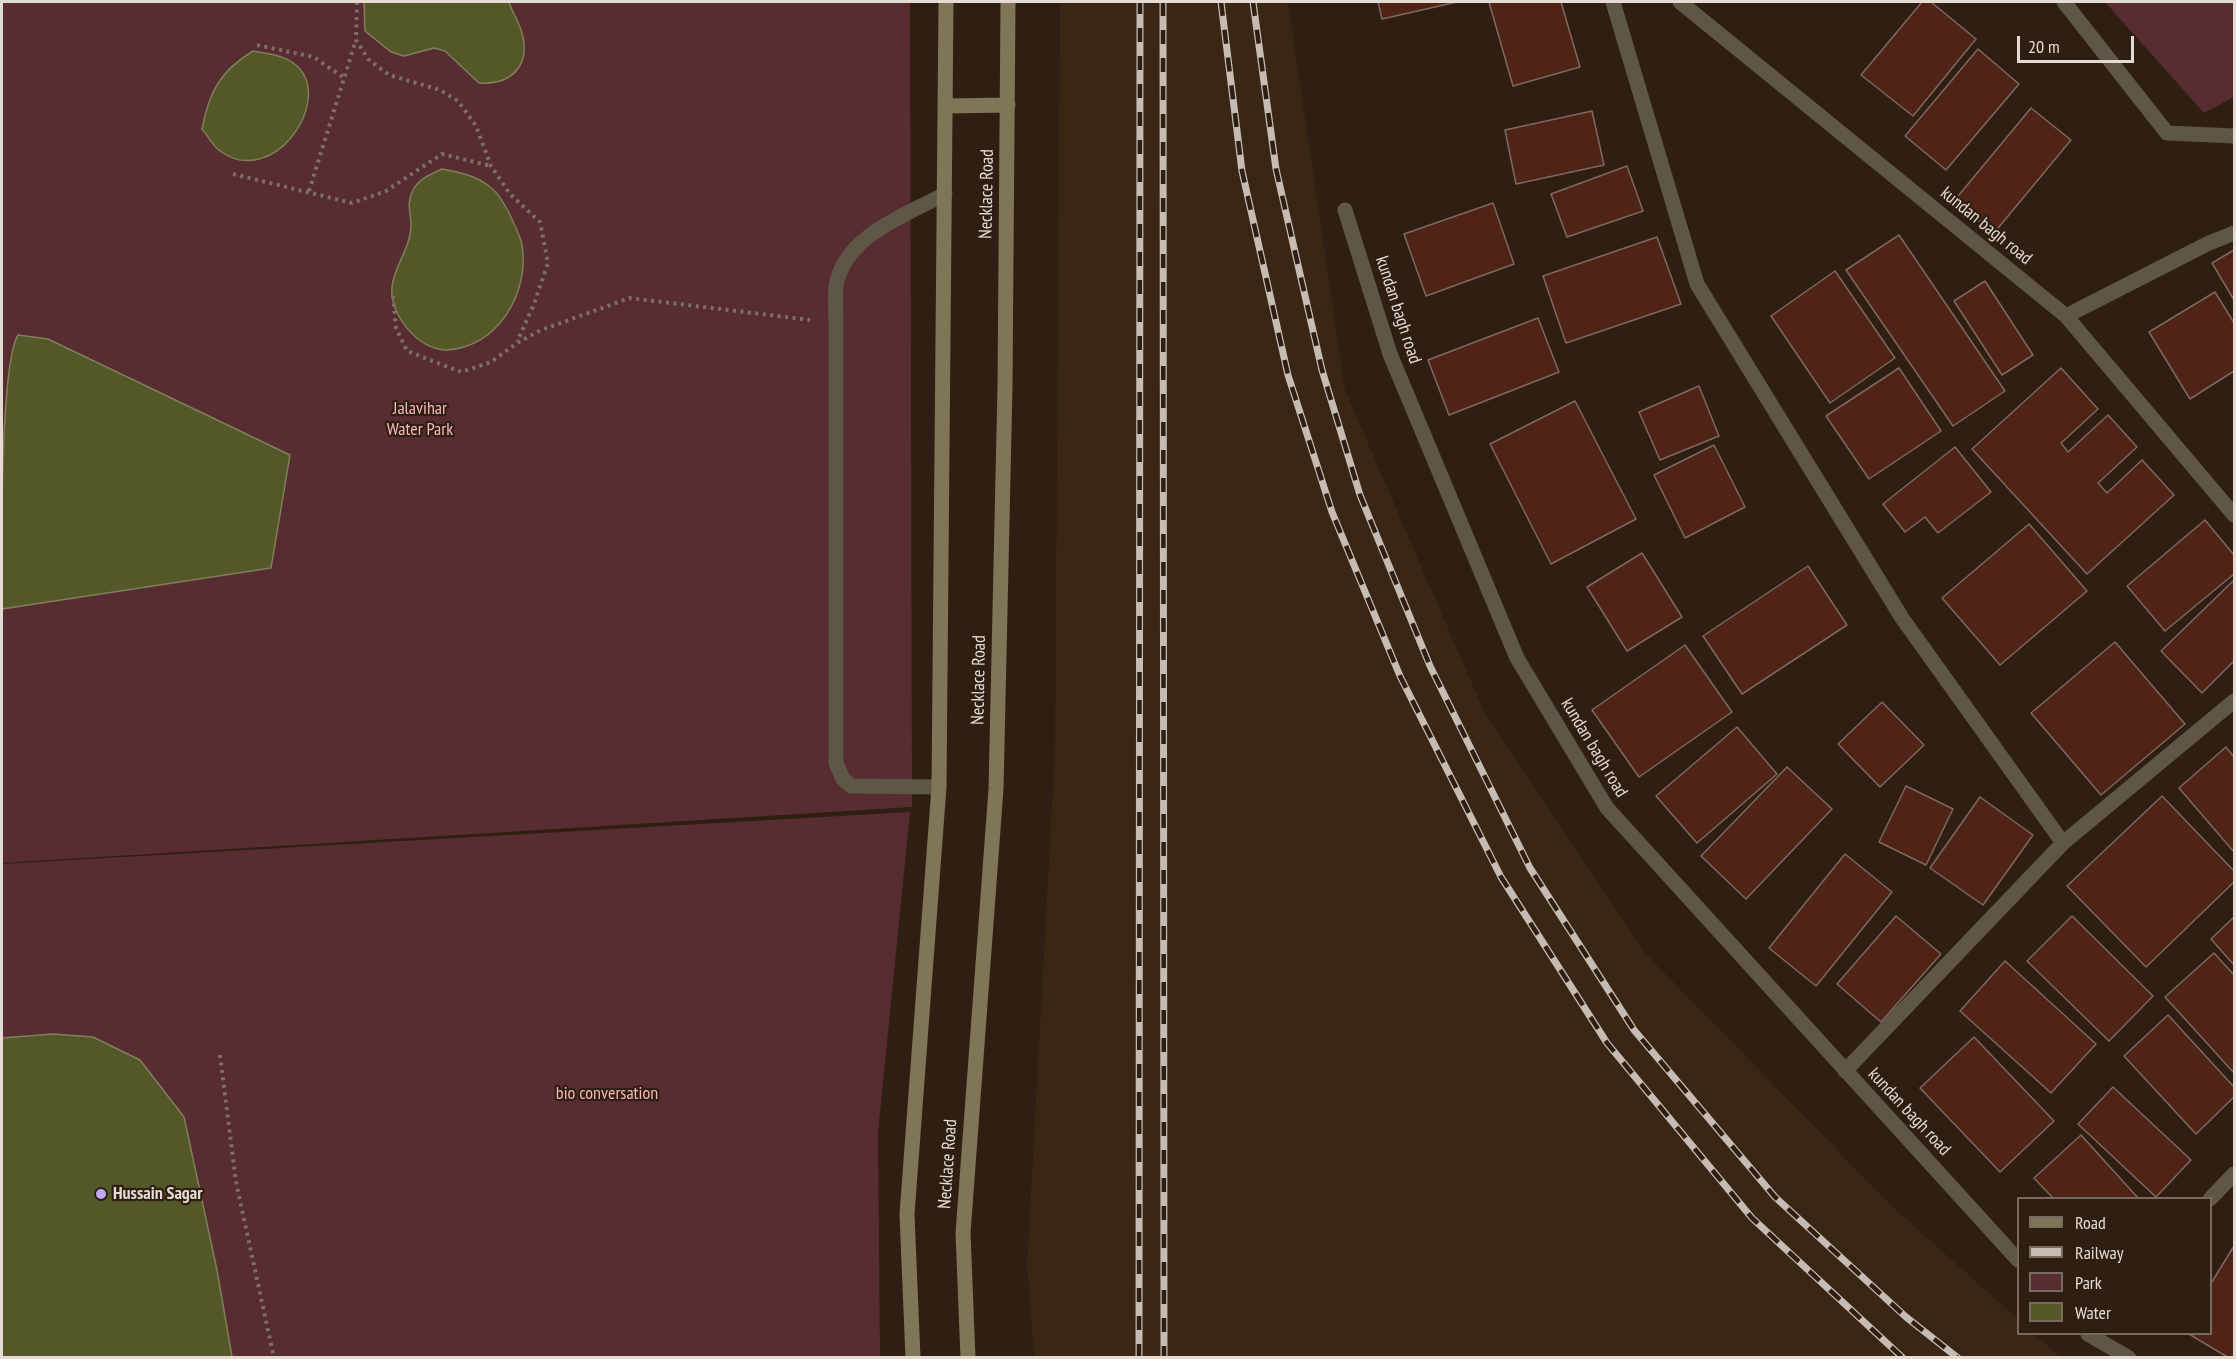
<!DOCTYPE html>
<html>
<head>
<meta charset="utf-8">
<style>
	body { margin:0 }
	#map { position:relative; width:2236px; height:1359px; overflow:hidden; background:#2e1f12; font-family:"PT Sans Narrow",sans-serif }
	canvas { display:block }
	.frame { position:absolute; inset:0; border:3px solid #e5dbd2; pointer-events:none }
	.legend { position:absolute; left:2017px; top:1197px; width:195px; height:138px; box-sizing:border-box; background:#2e1f12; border:2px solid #776a5f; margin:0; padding:8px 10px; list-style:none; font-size:18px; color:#e5dbd2 }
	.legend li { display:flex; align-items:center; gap:12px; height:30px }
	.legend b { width:30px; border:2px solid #776a5f }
	.scale { position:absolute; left:2017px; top:36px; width:117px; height:27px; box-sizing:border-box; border:3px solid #e5dbd2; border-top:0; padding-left:8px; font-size:18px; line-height:21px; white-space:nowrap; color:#e5dbd2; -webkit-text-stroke:4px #2e1f12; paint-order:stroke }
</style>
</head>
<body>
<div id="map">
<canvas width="2236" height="1359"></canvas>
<div class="frame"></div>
<ul class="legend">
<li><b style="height:8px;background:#817557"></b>Road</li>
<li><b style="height:8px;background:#c7bcb3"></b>Railway</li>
<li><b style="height:16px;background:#582d32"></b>Park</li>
<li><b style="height:16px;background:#545728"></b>Water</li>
</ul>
<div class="scale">20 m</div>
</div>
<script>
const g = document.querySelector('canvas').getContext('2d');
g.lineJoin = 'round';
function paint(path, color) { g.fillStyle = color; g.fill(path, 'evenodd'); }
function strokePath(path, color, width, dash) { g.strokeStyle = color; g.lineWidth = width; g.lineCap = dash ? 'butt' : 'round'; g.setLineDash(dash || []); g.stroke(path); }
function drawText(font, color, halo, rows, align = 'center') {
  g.font = font + ' "PT Sans Narrow",sans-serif'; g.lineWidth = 4.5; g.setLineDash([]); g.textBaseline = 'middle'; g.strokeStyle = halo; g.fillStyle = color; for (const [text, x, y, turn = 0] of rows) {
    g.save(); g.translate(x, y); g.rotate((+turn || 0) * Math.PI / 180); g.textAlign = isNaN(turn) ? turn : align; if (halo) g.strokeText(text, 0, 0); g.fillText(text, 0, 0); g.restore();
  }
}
paint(new Path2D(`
	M1060,2h228l57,388 141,326 160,238 250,256 122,109v15h16l27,23h-1027l-7,-92 28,-516z`), '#392614');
paint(new Path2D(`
	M2,2h908l2,805 -910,56z
	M2105,2h129v95l-30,16z
	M910,812l-32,321 2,224h-648l-15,-87 -33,-153 -91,-80 -40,-3 -51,4v-174z`), '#582d32');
const water = new Path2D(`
	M364,2h145c3,10 10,20 13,31 9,33 -11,52 -43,50l-34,-32 -11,-3 -30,8 -13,-4 -26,-21z
	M253,51c16,3 34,4 46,17 33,36 -27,121 -79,83 -7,-5 -12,-15 -18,-22 7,-37 18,-58 51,-78z
	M442,169c16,3 33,6 47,17 9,6 16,19 21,29 4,9 10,20 12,30 8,47 -24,103 -76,105 -28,0 -57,-36 -54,-63 2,-21 19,-40 19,-61 0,-13 -5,-23 2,-36 6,-11 18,-16 29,-21z
	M18,335l30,4 242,116 -19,113 -269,41c-1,-48 -2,-245 16,-274z
	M53,1034l40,3 47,23 44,57 33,153 15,87h-230v-319z`);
paint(water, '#545728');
strokePath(water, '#807f5b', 1.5);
const building = new Path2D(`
	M1378,2h79l-75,17z
	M1489,2h72l19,65 -67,19z
	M1922,2h9l45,37 -63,77 -52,-41z
	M1978,49l41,35 -73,86 -41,-34z
	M2031,108l40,32 -77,93 -40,-32z
	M1592,111l12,54 -88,19 -11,-54z
	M1627,166l16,45 -76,26 -16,-43z
	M1493,203l21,61 -88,32 -22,-62z
	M1899,235l106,156 -52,35 -107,-156z
	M1657,237l24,67 -115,39 -23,-67z
	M2234,250v50l-22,-37z
	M1835,271l60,87 -65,45 -59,-87z
	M1985,281l48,74 -31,20 -48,-74z
	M2215,292l19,31v48l-44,28 -41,-67z
	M1538,318l21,54 -110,43 -21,-55z
	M1899,368l42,63 -72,48 -43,-63z
	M2061,368l37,41 -37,34 7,9 40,-37 29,32 -39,36 9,10 35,-33 32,35 -87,79 -115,-125z
	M1699,386l20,50 -59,24 -21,-48z
	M1575,401l61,118 -85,45 -61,-120z
	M1714,445l31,62 -60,31 -31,-63z
	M1955,447l36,45 -53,41 -13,-16 -20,15 -22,-28z
	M2205,520l29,35v19l-69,57 -38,-45z
	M2029,524l58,67 -87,74 -58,-67z
	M1642,553l40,64 -55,34 -40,-64z
	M1808,566l39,59 -105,69 -39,-58z
	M2234,580v81l-32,32 -41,-42z
	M2115,642l70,82 -84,71 -70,-82z
	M1685,645l47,67 -93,65 -47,-67z
	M1882,702l42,43 -44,42 -42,-43z
	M1737,727l40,47 -80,69 -41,-47z
	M2226,747l8,10v95l-55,-64z
	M1787,767l45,42 -86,90 -45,-43z
	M1906,786l47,23 -27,56 -47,-23z
	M2162,796l72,75v11l-88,85 -79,-81z
	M1980,797l53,38 -50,70 -53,-37z
	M1845,854l47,38 -76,94 -47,-38z
	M1896,916l45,38 -60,68 -44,-38z
	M2072,916l81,80 -44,45 -82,-80z
	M2234,917v48l-23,-26z
	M2214,953l20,22v98l-69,-76z
	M2005,961l91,83 -45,49 -91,-82z
	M2168,1015l66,72v10l-38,37 -72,-78z
	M1974,1037l80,84 -54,51 -80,-84z
	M2113,1087l78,73 -35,37 -78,-73z
	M2081,1135l57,63h-85l-19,-20z
	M2234,1246v110l-5,2 -40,-24h21v-49z`);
paint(building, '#4f2417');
strokePath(building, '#7f6861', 1.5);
strokePath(new Path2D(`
	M357,2l-1,38 12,19 21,16 51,15 18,11 18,25 15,40 19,28 30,28 8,41 -14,41 -17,38
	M257,45l57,12 30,21
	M233,174l119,29 34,-12 56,-37 49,12
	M309,191l47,-151
	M393,296l3,32 11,23 54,21 30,-10 26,-19 24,-13 89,-32 180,22
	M220,1055l16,127 38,176`), '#7c6f64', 4, [3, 4.5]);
strokePath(new Path2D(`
	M939,787l-88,-1 -8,-7 -7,-16v-440c0,-12 -1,-25 0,-37 8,-50 70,-71 109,-92`), '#5f5745', 15);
strokePath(new Path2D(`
	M1613,2l84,282 205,334 161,225
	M1680,2l386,314 168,199
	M2064,2l103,131 67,3
	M1345,210l45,144 127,304 90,150 411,452
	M2066,316l141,-72 27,-11
	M1845,1071l218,-228 171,-142
	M2210,1199l24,-25
	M2088,1334l41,24`), '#5f5745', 15);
strokePath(new Path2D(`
	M946,106l62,-1
	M913,1358l-6,-144 32,-427 7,-785
	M968,1358l-5,-125 33,-444 9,-402 3,-385`), '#817557', 15);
const rail = new Path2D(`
	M1163,2l1,1356
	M1221,2l21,169 46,204 44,137 68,164 101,201 106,166 145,175 151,140
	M1253,2l23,167 46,201 38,125 70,171 100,202 104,162 141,167 131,120 52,41
	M1139,1358l1,-1356`);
strokePath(rail, '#c7bcb3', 7);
strokePath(rail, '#2e1f12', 4.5, [14]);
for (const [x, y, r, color] of [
	[101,1194,6,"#c0a8f3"]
]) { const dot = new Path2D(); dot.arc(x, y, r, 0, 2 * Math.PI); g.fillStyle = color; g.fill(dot); strokePath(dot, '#2e1f12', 2); }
drawText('18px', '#e5dbd2', '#2e1f12', [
	["Necklace Road",987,194,-89],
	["kundan bagh road",1986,226,39],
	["kundan bagh road",1398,310,72],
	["Necklace Road",979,680,-89],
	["kundan bagh road",1594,748,59],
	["kundan bagh road",1909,1112,47],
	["Necklace Road",948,1164,-86]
]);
drawText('18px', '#f9b6bb', '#2e1f12', [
	["Jalavihar",420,409],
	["Water Park",420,430],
	["bio conversation",607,1094]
]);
drawText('bold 18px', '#e5dbd2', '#2e1f12', [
	["Hussain Sagar",113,1194]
], 'left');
</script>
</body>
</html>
